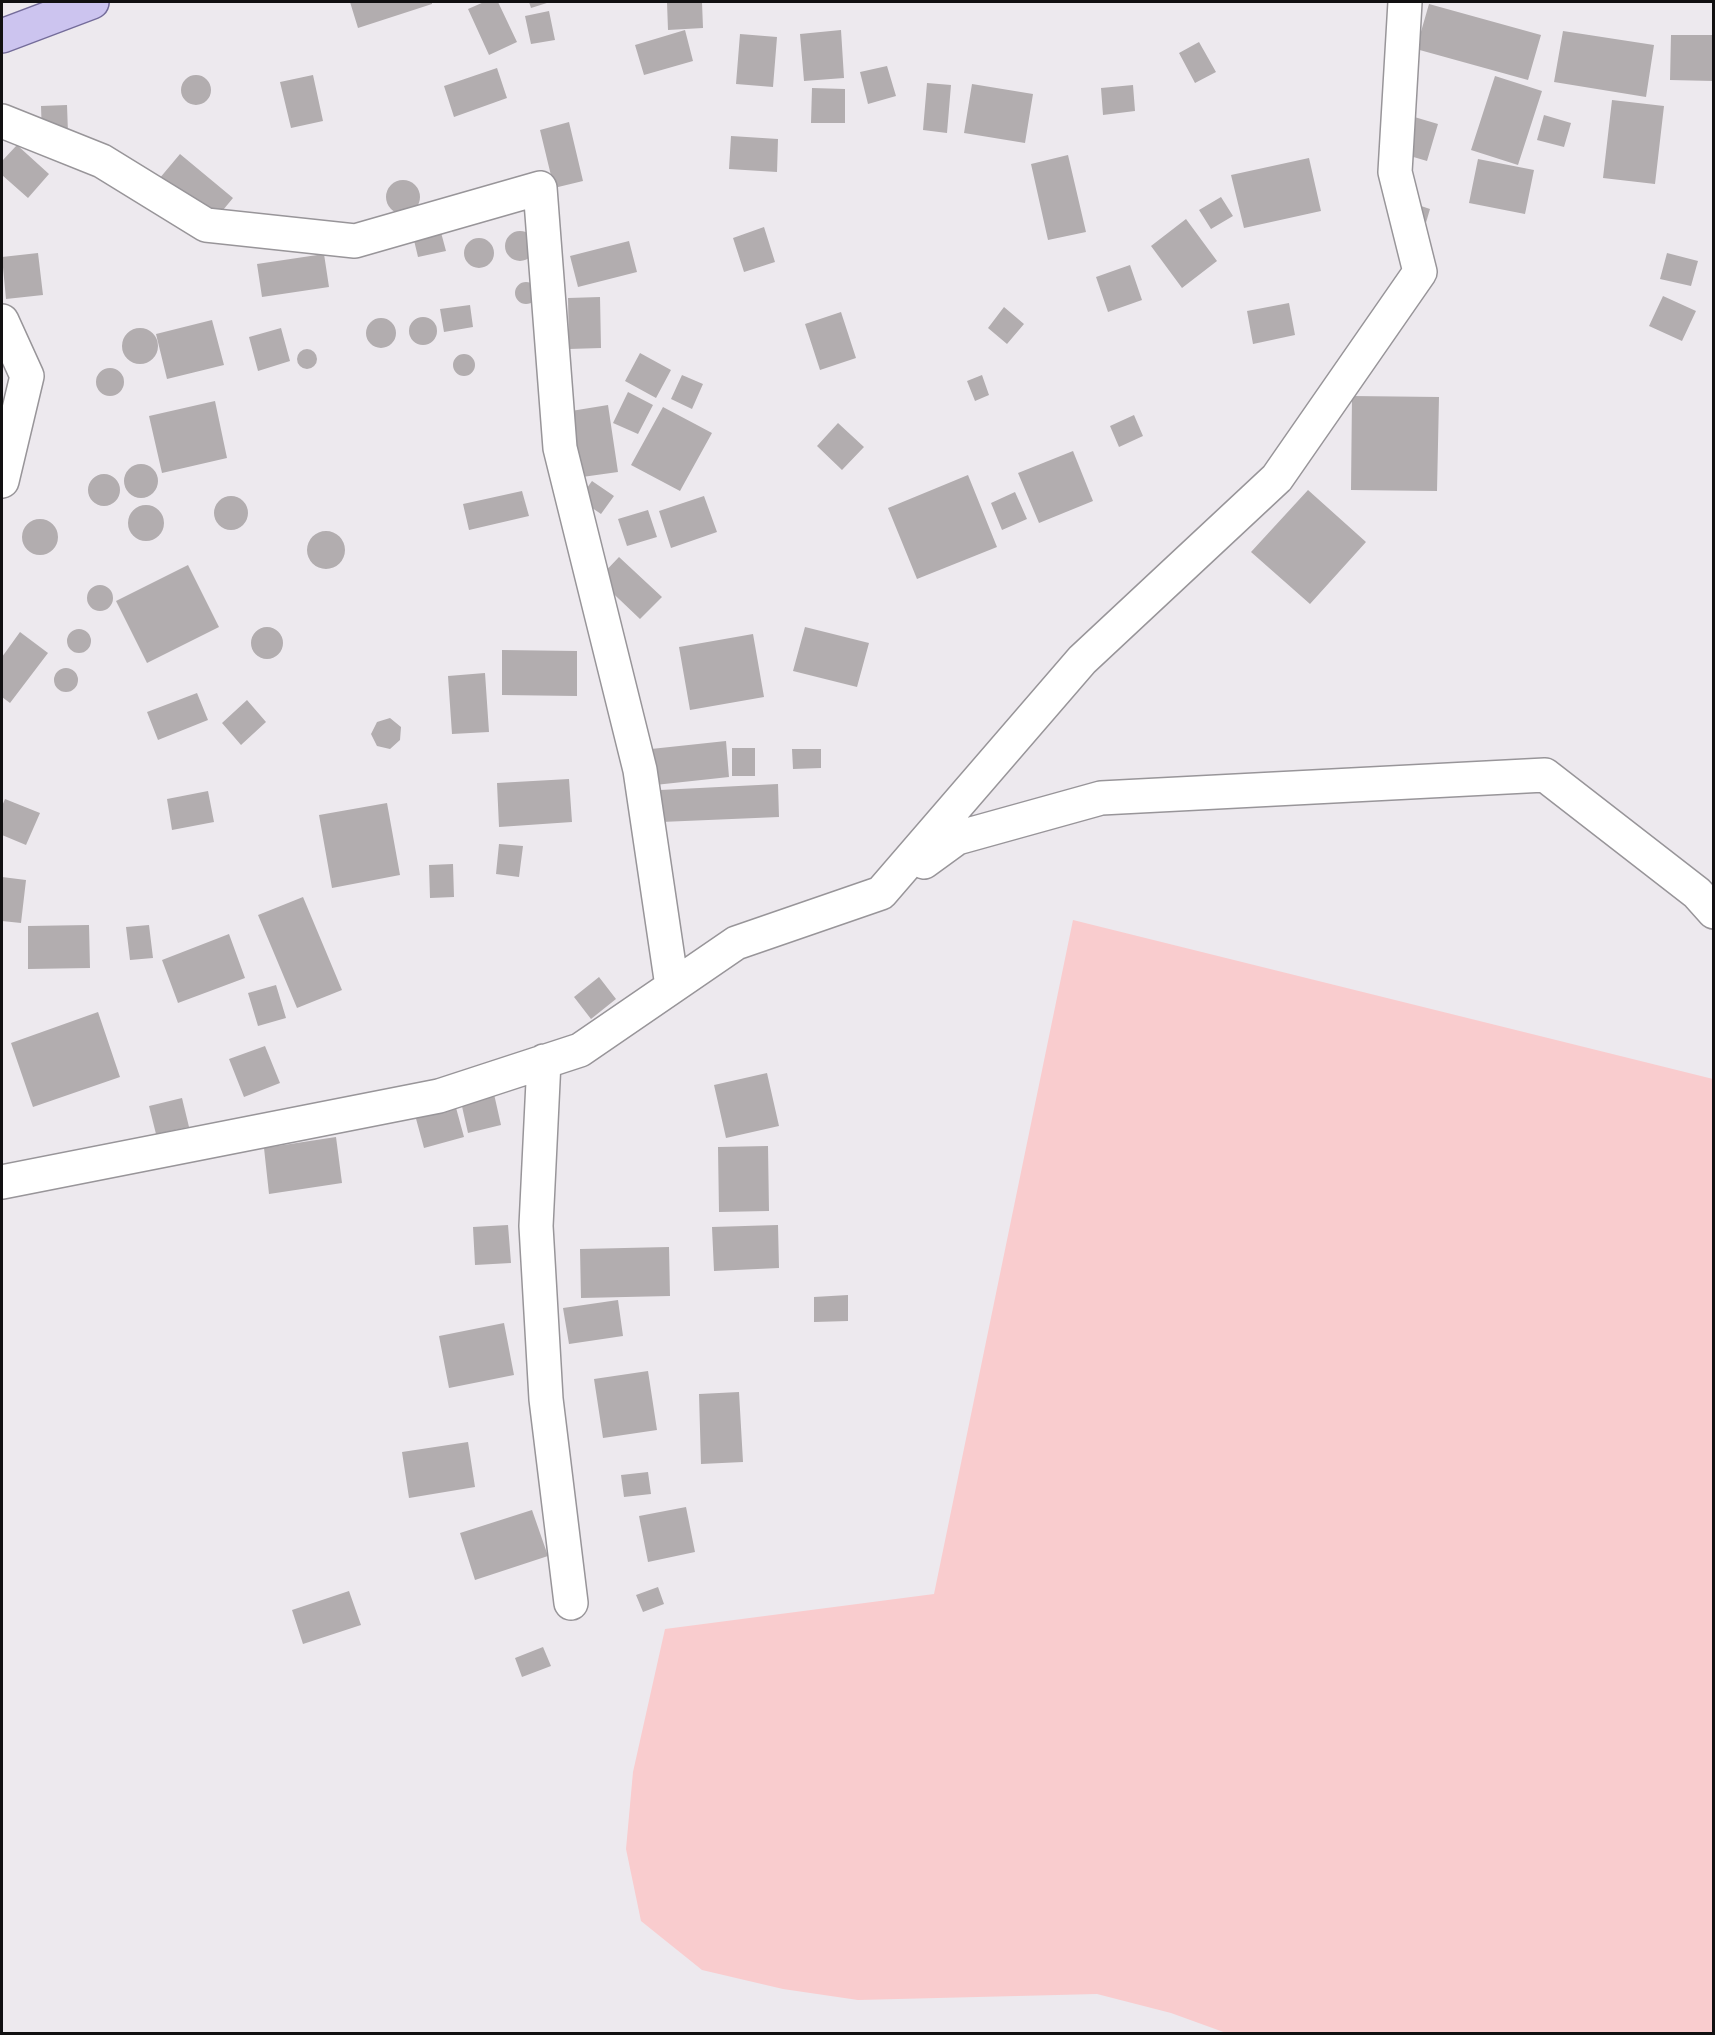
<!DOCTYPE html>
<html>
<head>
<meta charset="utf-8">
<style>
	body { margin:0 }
	#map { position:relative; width:1715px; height:2035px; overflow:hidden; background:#ede9ee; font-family:"Work Sans",sans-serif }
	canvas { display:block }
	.frame { position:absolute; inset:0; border:3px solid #111011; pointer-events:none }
</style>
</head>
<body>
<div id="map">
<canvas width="1715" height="2035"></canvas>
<div class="frame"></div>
</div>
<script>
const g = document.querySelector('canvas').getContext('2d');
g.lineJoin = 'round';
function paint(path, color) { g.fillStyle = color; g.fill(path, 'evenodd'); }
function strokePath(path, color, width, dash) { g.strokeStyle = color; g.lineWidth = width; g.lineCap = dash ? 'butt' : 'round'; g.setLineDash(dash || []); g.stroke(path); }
paint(new Path2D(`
	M1073,920l640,159v954l-484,1 -58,-21 -74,-19 -239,6 -75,-11 -81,-19 -61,-49 -15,-72 7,-77 32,-143 269,-35z`), '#f9ccce');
paint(new Path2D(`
	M350,2h82v2l-74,24z
	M484,2h14l19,40 -28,13 -21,-46z
	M529,2h21l-19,6z
	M667,2h35l1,26 -35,2z
	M1429,4l112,31 -13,45 -112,-31z
	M549,11l6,29 -24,4 -6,-28z
	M685,30l8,31 -49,14 -9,-30z
	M841,30l3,48 -40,3 -4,-47z
	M1563,31l91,14 -8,52 -92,-15z
	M740,34l37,3 -4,50 -37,-3z
	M1671,35h43v46l-44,-1z
	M1199,42l17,30 -21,11 -16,-30z
	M887,66l9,30 -28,8 -8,-32z
	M497,68l10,30 -53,19 -10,-31z
	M181 90a15 15 0 1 1 30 0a15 15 0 1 1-30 0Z
	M313,75l10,46 -32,7 -11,-46z
	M1495,76l47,15 -24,74 -47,-15z
	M927,83l24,2 -4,48 -24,-3z
	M972,84l61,10 -8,49 -61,-10z
	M1133,85l2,26 -32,4 -2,-27z
	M812,88l33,1v34h-34z
	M1612,100l52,6 -9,78 -52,-6z
	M67,105l1,28 -26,2 -1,-29z
	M1544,115l27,8 -7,24 -27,-7z
	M1411,116l27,8 -11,37 -27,-8z
	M569,122l14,59 -29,7 -14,-58z
	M731,136l47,3 -1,33 -48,-3z
	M17,145l32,29 -21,24 -26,-23v-14z
	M180,154l53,44 -20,24 -54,-43z
	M1068,155l18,77 -38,8 -17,-76z
	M1309,158l12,53 -77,17 -13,-53z
	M1478,159l56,11 -9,44 -56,-11z
	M386 197a17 17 0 1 1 34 0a17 17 0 1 1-34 0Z
	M1221,197l12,19 -22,13 -12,-19z
	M1415,204l15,5 -5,17z
	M1186,219l31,42 -35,27 -31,-42z
	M439,225l7,26 -28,6 -6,-25z
	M764,227l11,35 -31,10 -11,-34z
	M505 246a15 15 0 1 1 30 0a15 15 0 1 1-30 0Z
	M464 253a15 15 0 1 1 30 0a15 15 0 1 1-30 0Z
	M629,241l8,31 -59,15 -8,-31z
	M38,253l5,42 -37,4 -4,-42z
	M1667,253l31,8 -7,25 -31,-7z
	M324,254l5,33 -67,10 -5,-33z
	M1130,265l12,35 -34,12 -12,-35z
	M515 293a11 11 0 1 1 22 0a11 11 0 1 1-22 0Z
	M1663,296l33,15 -14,30 -33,-15z
	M600,297l1,51 -32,1 -1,-51z
	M1289,303l6,32 -42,9 -6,-33z
	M470,305l3,22 -29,5 -4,-23z
	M1004,307l20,17 -17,20 -19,-16z
	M841,312l15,46 -36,12 -15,-46z
	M409 331a14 14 0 1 1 28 0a14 14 0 1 1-28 0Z
	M366 333a15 15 0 1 1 30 0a15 15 0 1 1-30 0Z
	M212,320l12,45 -57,14 -11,-45z
	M281,328l9,33 -32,10 -9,-34z
	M122 346a18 18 0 1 1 36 0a18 18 0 1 1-36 0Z
	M297 359a10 10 0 1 1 20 0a10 10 0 1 1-20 0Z
	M640,353l31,17 -15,28 -31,-17z
	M453 365a11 11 0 1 1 22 0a11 11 0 1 1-22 0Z
	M96 382a14 14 0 1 1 28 0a14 14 0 1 1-28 0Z
	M682,375l21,9 -11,25 -21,-10z
	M982,375l7,20 -14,6 -8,-20z
	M628,392l25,13 -15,29 -25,-11z
	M1352,396l87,1 -2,94 -86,-1z
	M215,401l12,57 -65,15 -13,-57z
	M608,405l10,67 -43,6 -10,-66z
	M663,407l49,26 -32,58 -49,-26z
	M1134,415l9,21 -24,11 -9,-21z
	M838,423l26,24 -22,23 -25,-24z
	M1073,451l20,50 -54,22 -21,-50z
	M124 481a17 17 0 1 1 34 0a17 17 0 1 1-34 0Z
	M88 490a16 16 0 1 1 32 0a16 16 0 1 1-32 0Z
	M968,475l29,72 -80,32 -29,-71z
	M592,481l22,15 -13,18 -22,-15z
	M1308,490l58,52 -56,62 -59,-52z
	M522,491l7,25 -60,14 -6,-26z
	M1015,492l12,27 -25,11 -11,-27z
	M214 513a17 17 0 1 1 34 0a17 17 0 1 1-34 0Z
	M704,496l13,36 -46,16 -12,-37z
	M128 523a18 18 0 1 1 36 0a18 18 0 1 1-36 0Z
	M648,510l9,27 -30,9 -9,-27z
	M22 537a18 18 0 1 1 36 0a18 18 0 1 1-36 0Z
	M307 550a19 19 0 1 1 38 0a19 19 0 1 1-38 0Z
	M619,557l43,40 -22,22 -42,-40z
	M188,565l31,62 -72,36 -31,-62z
	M87 598a13 13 0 1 1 26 0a13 13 0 1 1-26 0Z
	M251 643a16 16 0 1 1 32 0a16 16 0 1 1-32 0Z
	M805,627l64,16 -12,44 -64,-16z
	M67 641a12 12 0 1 1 24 0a12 12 0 1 1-24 0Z
	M20,632l28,21 -38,50 -8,-6v-40z
	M753,634l11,63 -74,13 -11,-63z
	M502,650l75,1v45l-75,-1z
	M54 680a12 12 0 1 1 24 0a12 12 0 1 1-24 0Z
	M485,673l4,59 -37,2 -4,-58z
	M197,693l11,27 -50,20 -11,-28z
	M247,700l19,22 -25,23 -19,-22z
	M390,718l11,9 -1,13 -10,9 -13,-3 -6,-12 6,-12z
	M726,741l3,36 -74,8 -4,-36z
	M732,748h23v28h-23z
	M792,749h29v19l-28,1z
	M569,779l3,43 -73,5 -2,-44z
	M778,784l1,33 -118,5 -1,-32z
	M208,791l6,31 -42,8 -5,-31z
	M5,799l35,14 -14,32 -24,-10v-29z
	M387,803l13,72 -68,13 -13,-73z
	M499,844l24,2 -4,31 -23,-3z
	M453,864l1,33 -24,1 -1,-33z
	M2,877l24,3 -5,43 -19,-2z
	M303,897l39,93 -45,18 -39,-93z
	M89,925l1,43 -62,1v-43z
	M149,925l4,33 -23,2 -4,-33z
	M229,934l16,44 -67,25 -16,-43z
	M599,977l17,22 -25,20 -17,-22z
	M276,985l10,33 -28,8 -10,-33z
	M98,1012l22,65 -87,30 -22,-64z
	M265,1046l15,37 -36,14 -15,-38z
	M767,1073l12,53 -53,12 -12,-53z
	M494,1094l7,31 -33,8 -7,-31z
	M182,1098l7,29 -33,7 -7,-28z
	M455,1104l9,33 -40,11 -9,-33z
	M336,1137l6,46 -73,11 -5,-46z
	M768,1146l1,65 -50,1 -1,-65z
	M508,1225l3,38 -36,2 -2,-38z
	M778,1225l1,43 -65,3 -2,-44z
	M669,1247l1,49 -89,2 -1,-49z
	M848,1295v26l-34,1v-25z
	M618,1300l5,36 -54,8 -6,-36z
	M504,1323l10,52 -65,13 -10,-52z
	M648,1371l9,59 -54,8 -9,-59z
	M739,1392l4,70 -42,2 -2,-70z
	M468,1442l7,45 -66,11 -7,-46z
	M648,1472l3,22 -27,3 -3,-22z
	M686,1507l9,45 -47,10 -9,-46z
	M532,1510l16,46 -73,24 -15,-47z
	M658,1587l6,17 -21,8 -7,-17z
	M349,1591l12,34 -58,19 -11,-34z
	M543,1647l8,19 -29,11 -7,-19z`), '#b2adaf');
const minor = new Path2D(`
	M2,121l100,40 104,64 149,16 185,-53 20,260 80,322 32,216
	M2,321l25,55 -25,105
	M924,862l33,-24 144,-40 444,-23 152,118 17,19
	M544,1061l-8,165 10,173 25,204
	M2,1182l437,-86 141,-46 156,-107 145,-50 201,-233 195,-182 143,-206 -25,-100 10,-170`);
const major = new Path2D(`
	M2,36l90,-34`);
strokePath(minor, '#989599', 36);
strokePath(major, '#746c9a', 36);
strokePath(minor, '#fff', 33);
strokePath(major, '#ccc4ef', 33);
</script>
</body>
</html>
